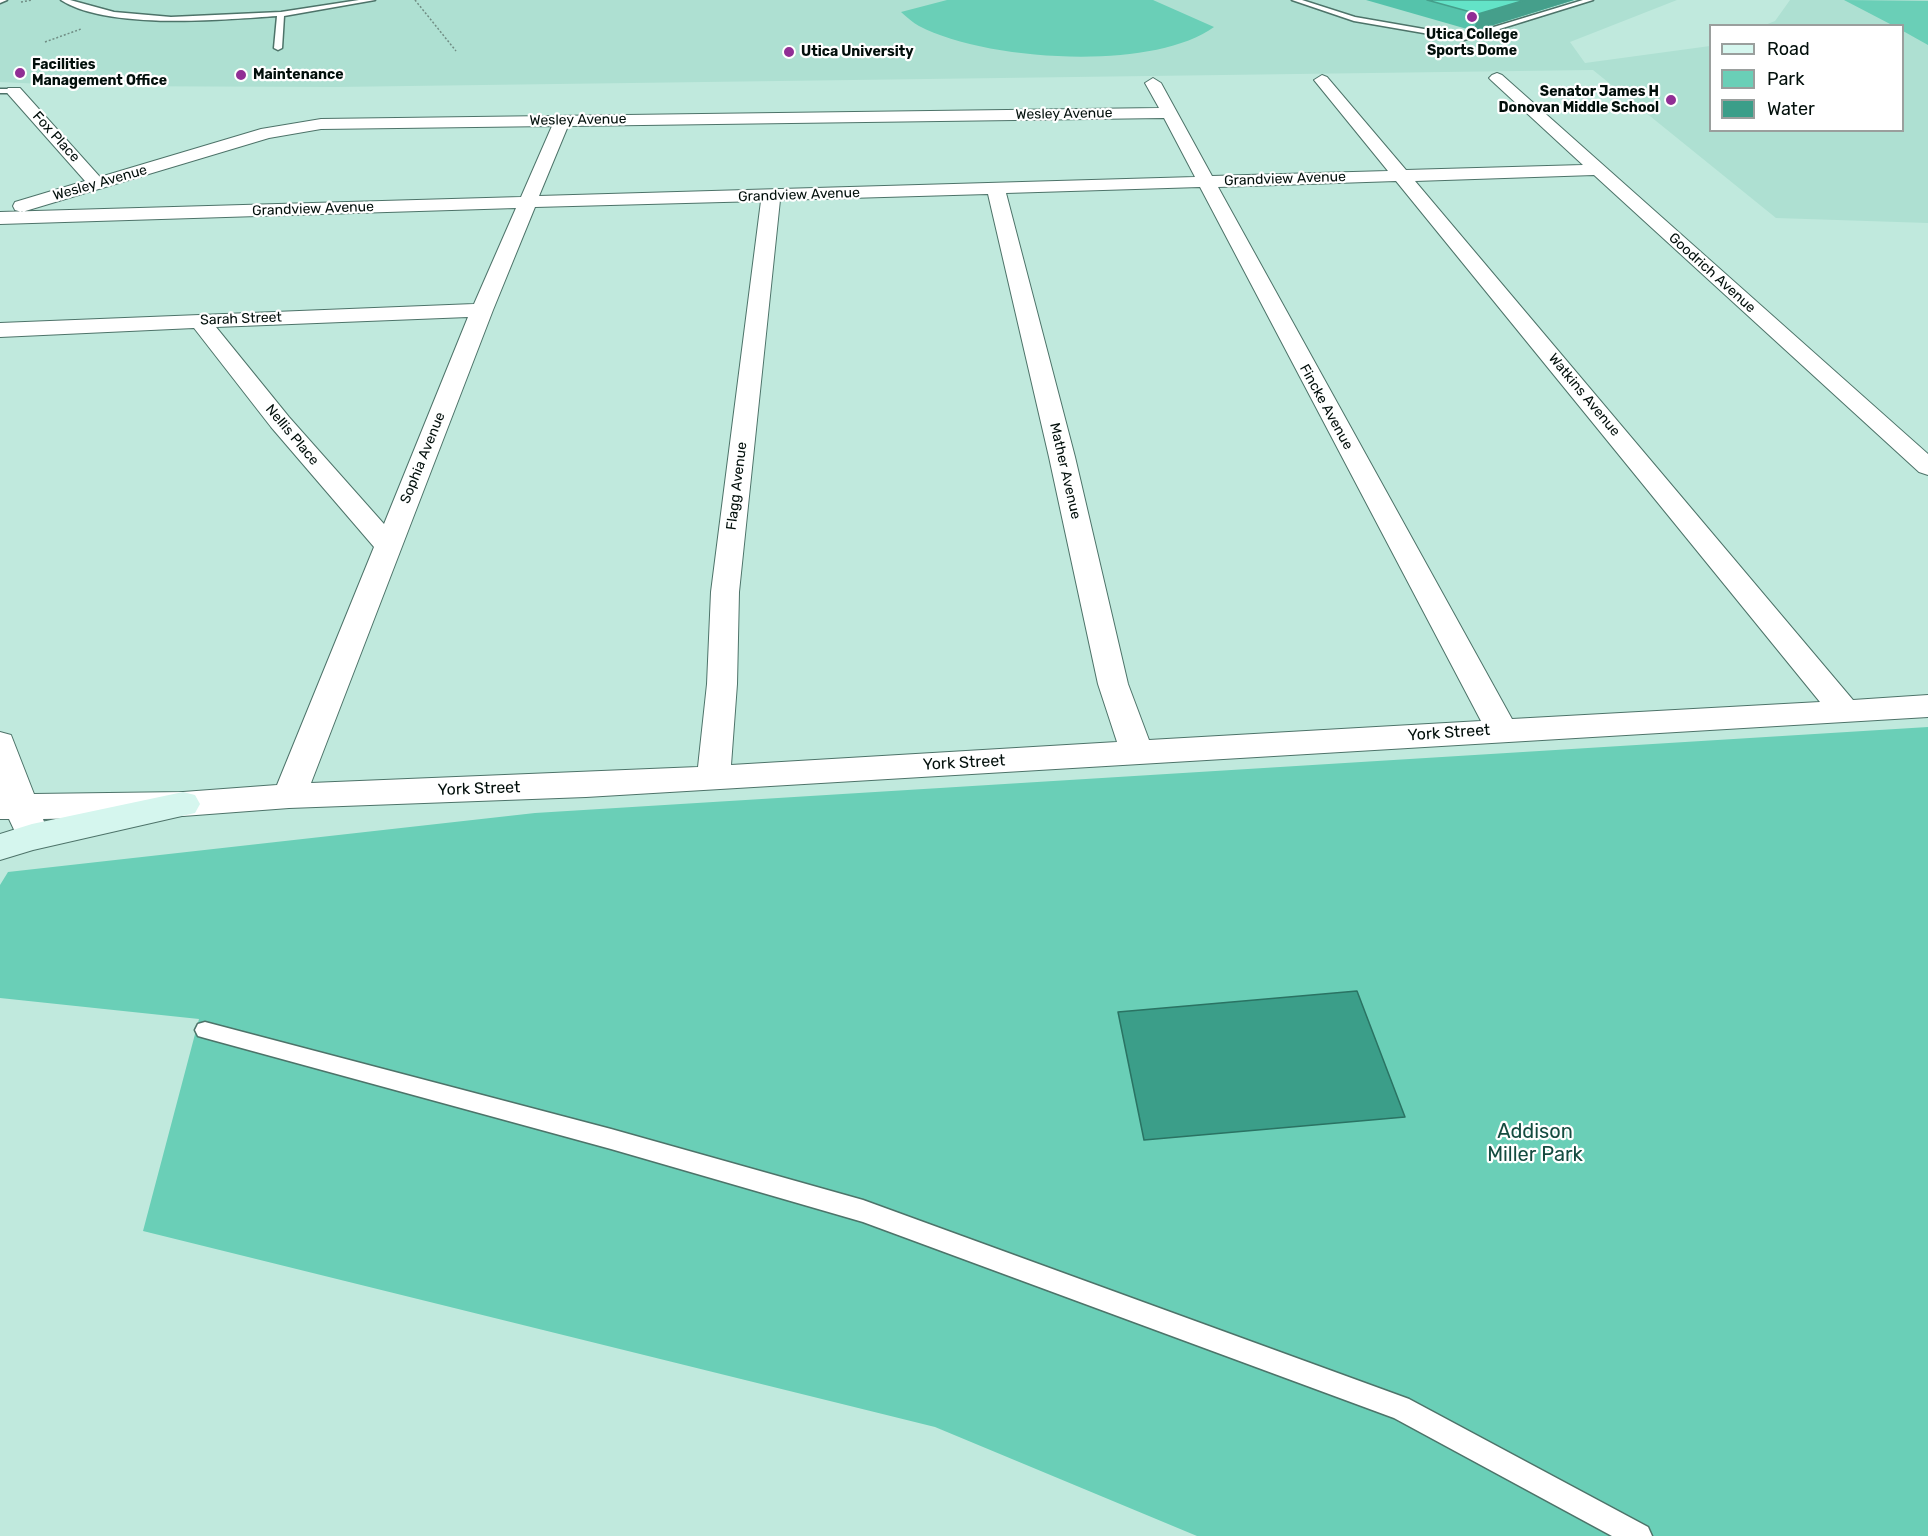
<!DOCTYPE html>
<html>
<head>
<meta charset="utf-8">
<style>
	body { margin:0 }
	#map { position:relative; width:1928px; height:1536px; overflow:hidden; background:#c0e9dd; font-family:Rubik,sans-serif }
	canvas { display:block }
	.legend { position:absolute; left:1709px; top:24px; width:195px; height:108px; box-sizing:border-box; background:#fff; border:2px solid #9a9f9d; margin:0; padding:8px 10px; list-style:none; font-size:18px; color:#020f0b }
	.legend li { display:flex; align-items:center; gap:12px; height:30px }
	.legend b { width:30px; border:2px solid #9a9f9d }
</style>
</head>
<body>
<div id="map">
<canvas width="1928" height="1536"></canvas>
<ul class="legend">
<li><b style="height:8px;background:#d5f6ee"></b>Road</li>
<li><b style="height:16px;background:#6acfb7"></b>Park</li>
<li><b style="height:16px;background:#3b9e89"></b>Water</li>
</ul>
</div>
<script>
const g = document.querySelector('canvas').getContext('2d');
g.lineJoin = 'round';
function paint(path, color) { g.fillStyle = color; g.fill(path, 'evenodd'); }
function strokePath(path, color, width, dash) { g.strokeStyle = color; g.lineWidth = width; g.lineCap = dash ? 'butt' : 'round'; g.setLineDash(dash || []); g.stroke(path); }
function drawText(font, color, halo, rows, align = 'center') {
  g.font = font + ' Rubik,sans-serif'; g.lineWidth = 4.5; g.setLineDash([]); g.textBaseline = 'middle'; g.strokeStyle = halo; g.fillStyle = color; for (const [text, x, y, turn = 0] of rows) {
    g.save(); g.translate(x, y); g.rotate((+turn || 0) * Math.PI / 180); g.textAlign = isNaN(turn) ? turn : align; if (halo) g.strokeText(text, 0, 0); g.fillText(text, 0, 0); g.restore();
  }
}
paint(new Path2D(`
	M0,0h1677l-107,42 15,21 125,-17v84h192v-104l-137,-1 10,-4 15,-21h138v223l-152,-5 -183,-148 -1258,17 -249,-1 -86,-4z`), '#aee0d2');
paint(new Path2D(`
	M947,0h206l61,27c-62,45 -228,34 -295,-1 -6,-3 -12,-9 -18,-14z
	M1844,0l84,1v44l-25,-14 -1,-5 -10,-1z
	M1928,727v809h-731l-262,-109 -792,-196 56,-212 -199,-21v-113l8,-13 527,-59z`), '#6acfb7');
const water = new Path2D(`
	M1357,991l48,126 -261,23 -26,-128z`);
paint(water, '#3b9e89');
strokePath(water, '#2a7363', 1.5);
const lane = new Path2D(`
	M0,0h7l-7,3z
	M61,0h9l44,12 57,5 110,-5 78,-12h16l-91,16 -2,32 -4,2 -4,-2 3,-32c-55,4 -170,14 -216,-16z
	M1292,0h10l53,17 109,19 119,-36h10l-129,40 -110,-19z
	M0,89h14l4,2 -4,2h-14z
	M205,1022l406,107 252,71 546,199 239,128 4,9h-40l-218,-118 -531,-196 -252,-73 -406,-111 -7,-2 -3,-6 3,-6z`);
const street = new Path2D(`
	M1497,73l5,2 426,379v21l-9,-3 -325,-297 -179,6 438,519 75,-5v22l-1342,80 -297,11 -106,8 -140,3 3,8 -5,9 -12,4 -12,-4 -8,-17h-9v-87l11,3 23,59 149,-2 94,-7 97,-238 -103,-120 -77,-99 -194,9v-14l474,-19 42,-96 -516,16v-12l521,-15 31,-71 -231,3 -52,9 -247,74 -7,-2 -2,-4 2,-4 70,-21 -77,-87 -2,-3 2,-3h12l80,89 161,-48 60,-10 838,-11 -14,-25 8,-5 8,5 51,93 176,-5 -74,-91 8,-5 5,2 79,93 177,-5 -91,-84 -3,-3 3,-3zM1164,118l31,59 -656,19 29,-70zM1396,181l424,521 -308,17 -294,-532zM1200,187l281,534 -332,19 -21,-56 -53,-227 -69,-264zM988,194l61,263 49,227 19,58 -386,23 6,-81 2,-92 41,-392zM761,201l-50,391 -4,92 -9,83 -387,16 182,-473 42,-103zM468,317l-84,207 -95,-107 -73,-90z`);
const secondary = new Path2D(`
	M183,792l12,3 5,9 -5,9 -162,37 -33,10v-26l32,-10z`);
strokePath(lane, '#4d7369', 3);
strokePath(street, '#4d7369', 2);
strokePath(secondary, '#4d7369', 2);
strokePath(new Path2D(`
	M415,0l41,51
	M21,2l11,-2
	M45,42l36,-13`), '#708d84', 1.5, [2, 2]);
paint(lane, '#fff');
paint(street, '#fff');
paint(secondary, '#d5f6ee');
paint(new Path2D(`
	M1366,0h208l-100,31z`), '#55c3ab');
paint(new Path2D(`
	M1525,0h49l-100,31 4,-17z`), '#459f8b');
const building = new Path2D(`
	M1427,0h98l-47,14z`);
paint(building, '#63e3c7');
strokePath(building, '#459f8b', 1.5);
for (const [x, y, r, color] of [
	[1472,17,6,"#912e95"],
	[789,52,6,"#912e95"],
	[20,73,6,"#912e95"],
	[241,75,6,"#912e95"],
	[1671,100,6,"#912e95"]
]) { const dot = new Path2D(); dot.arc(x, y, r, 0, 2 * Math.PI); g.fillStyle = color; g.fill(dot); strokePath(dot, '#fff', 2); }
drawText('bold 14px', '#020f0b', '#fff', [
	["Utica College",1472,35,"center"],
	["Sports Dome",1472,51,"center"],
	["Utica University",801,52],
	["Facilities",32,65],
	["Management Office",32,81],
	["Maintenance",253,75],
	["Senator James H",1659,92,"right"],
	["Donovan Middle School",1659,108,"right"]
], 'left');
drawText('14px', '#020f0b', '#fff', [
	["Wesley Avenue",1064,114,-1],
	["Wesley Avenue",578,120,-1],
	["Fox Place",56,137,48],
	["Grandview Avenue",1285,179,-2],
	["Wesley Avenue",100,183,-16],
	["Grandview Avenue",799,195,-2],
	["Grandview Avenue",313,209,-2],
	["Goodrich Avenue",1712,273,42],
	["Sarah Street",241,319,-2],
	["Watkins Avenue",1584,395,50],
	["Fincke Avenue",1326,407,61],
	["Nellis Place",292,435,50],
	["Sophia Avenue",423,458,-68],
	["Mather Avenue",1065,471,77],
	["Flagg Avenue",737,486,-83]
]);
drawText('16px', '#020f0b', '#fff', [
	["York Street",1449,733,-4],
	["York Street",964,763,-3],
	["York Street",479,789,-2]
]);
drawText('20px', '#144c40', '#fff', [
	["Addison",1535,1132],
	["Miller Park",1535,1155]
]);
</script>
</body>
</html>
